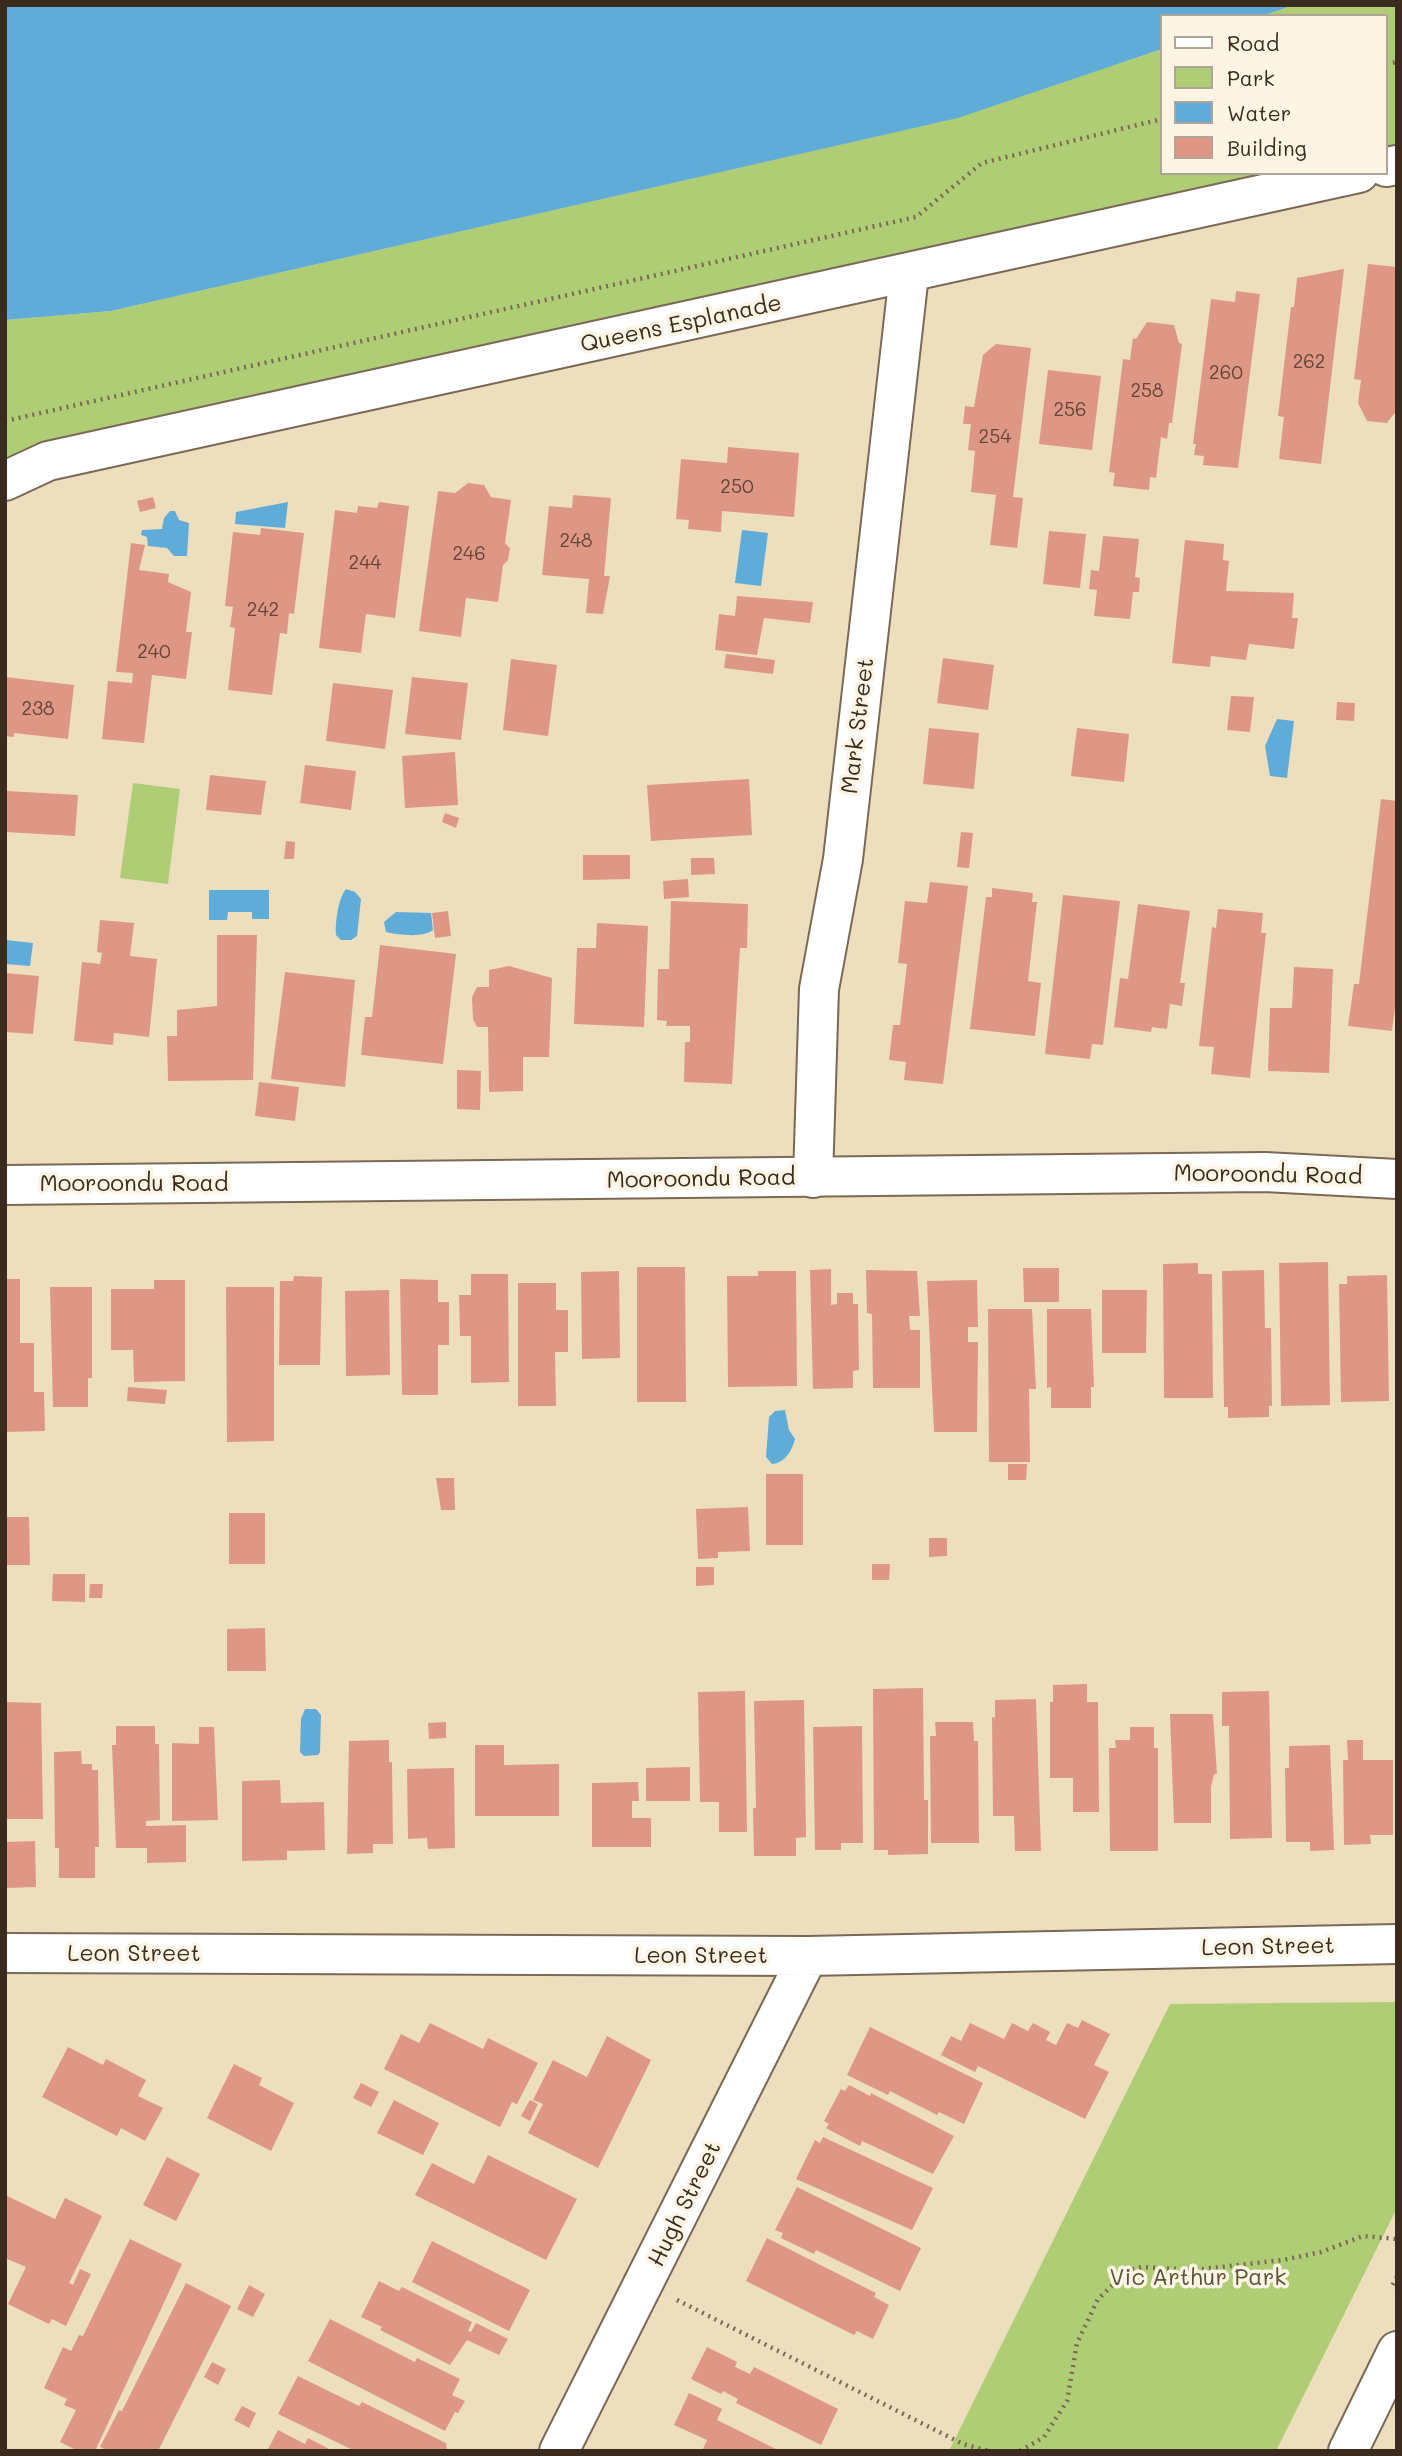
<!DOCTYPE html>
<html>
<head>
<meta charset="utf-8">
<style>
	body { margin:0 }
	#map { position:relative; width:1402px; height:2456px; overflow:hidden; background:#eddfbd; font-family:Mali,sans-serif }
	canvas { display:block }
	.frame { position:absolute; inset:0; border:7px solid #3b2a1e; pointer-events:none }
	.legend { position:absolute; left:1160px; top:14px; width:228px; height:161px; box-sizing:border-box; background:#fcf5e5; border:2px solid #afa495; margin:0; padding:9px 12px; list-style:none; font-size:21px; color:#3b2a1e }
	.legend li { display:flex; align-items:center; gap:14px; height:35px }
	.legend b { width:35px; border:2px solid #afa495 }
</style>
</head>
<body>
<div id="map">
<canvas width="1402" height="2456"></canvas>
<div class="frame"></div>
<ul class="legend">
<li><b style="height:9px;background:#fff"></b>Road</li>
<li><b style="height:19px;background:#afcd74"></b>Park</li>
<li><b style="height:19px;background:#5facd8"></b>Water</li>
<li><b style="height:19px;background:#de9784"></b>Building</li>
</ul>
</div>
<script>
const g = document.querySelector('canvas').getContext('2d');
g.lineJoin = 'round';
function paint(path, color) { g.fillStyle = color; g.fill(path, 'evenodd'); }
function strokePath(path, color, width, dash) { g.strokeStyle = color; g.lineWidth = width; g.lineCap = dash ? 'butt' : 'round'; g.setLineDash(dash || []); g.stroke(path); }
function drawText(font, color, halo, rows, align = 'center') {
  g.font = font + ' Mali,sans-serif'; g.lineWidth = 7; g.setLineDash([]); g.textBaseline = 'middle'; g.strokeStyle = halo; g.fillStyle = color; for (const [text, x, y, turn = 0] of rows) {
    g.save(); g.translate(x, y); g.rotate((+turn || 0) * Math.PI / 180); g.textAlign = isNaN(turn) ? turn : align; if (halo) g.strokeText(text, 0, 0); g.fillText(text, 0, 0); g.restore();
  }
}
paint(new Path2D(`
	M1294,5h103v160l-11,2v-151h-124z
	M1162,49v124h197l-1354,304v-157l106,-9 846,-193z
	M133,783l47,6 -12,95 -48,-6z
	M1397,2002v206l-121,243h-327l221,-447z`), '#afcd74');
paint(new Path2D(`
	M5,5h1289l-32,11h-100v33l-204,69 -847,193 -106,9z
	M288,502l-3,26 -50,-4 1,-12z
	M170,511h5l4,9 10,3 -2,33h-13l-7,-8 -19,-2 -1,-9 -6,-2 1,-5 20,-1 2,-11z
	M742,530l26,3 -7,53 -26,-3z
	M1277,719l17,2 -7,57 -17,-2 -5,-30z
	M346,889l9,3 6,7 -4,37 -6,4h-10l-5,-5c-1,-11 2,-37 10,-46z
	M209,890h60v29h-17v-7h-24l-1,8h-18z
	M396,912l35,1 2,17c-11,8 -33,5 -47,2l-2,-10z
	M5,940l28,3 -3,23 -25,-2z
	M785,1410l4,20 6,9c-3,12 -10,24 -23,25l-6,-7 3,-40 6,-6z
	M305,1709h11l5,6 -1,37 -2,3 -14,1 -4,-4 1,-33z`), '#5facd8');
paint(new Path2D(`
	M1368,264l29,3v143l-10,13 -20,-2 -9,-18 3,-23 -7,-1z
	M1344,269l-23,195 -42,-5 5,-42 -6,-1 13,-109h3l3,-29z
	M1236,291l24,3 -22,174 -35,-3 1,-9 -10,-1 2,-11h-3l18,-145 24,3z
	M1147,322l27,3 5,18 3,1 -10,79h-3l-2,16 -6,-2 -5,41 -6,-1 -1,13 -36,-4 2,-13 -6,-1 14,-113 7,1 3,-22 3,1z
	M996,344l35,4 -18,149 10,1 -6,50 -27,-3 6,-50 -25,-3 4,-41 -7,-1 3,-26h-8l2,-18 9,1 9,-52z
	M1048,370l53,6 -9,74 -53,-6z
	M728,447l71,6 -5,64 -72,-6 -1,21 -33,-3 1,-9 -13,-1 5,-60 46,4z
	M468,483l16,2 7,12 20,3 -6,43 5,5 -2,12 -5,5 -5,37 -32,-4 -5,39 -42,-6 19,-140 17,2z
	M573,495l38,3 -7,78h6l-7,38 -17,-1 3,-34 -47,-4 7,-69 23,2z
	M153,497l3,11 -16,4 -3,-11z
	M379,502l30,4 -14,112 -29,-4 -5,39 -42,-5 16,-138 22,3 1,-7 19,2z
	M261,528l43,5 -10,81 -5,-1 -2,21 -7,-1 -8,62 -44,-5 7,-62 -5,-1 3,-20 -8,-1 8,-74 27,3z
	M1049,531l37,3 -6,54 -37,-4z
	M1103,536l36,3 -4,38 5,1 -1,14h-6l-3,27 -36,-3 3,-26 -8,-1 2,-19 8,1z
	M1185,540l39,4 -1,16 6,1 -3,30 68,2 -2,25h6l-4,31 -45,-5 -3,16 -35,-4 -1,11 -38,-4z
	M131,543l14,2 -6,25 30,4 -1,8 23,10 -5,40h6l-6,47 -34,-4 -8,68 -42,-4 6,-58 24,2 1,-10 -17,-1z
	M737,596l76,6 -3,21 -46,-5 -7,37 -42,-5 4,-36 16,2z
	M726,654l49,6 -2,14 -49,-6z
	M943,658l51,7 -6,45 -51,-7z
	M511,659l46,6 -9,71 -45,-6z
	M5,677l69,8 -6,54 -54,-6v4l-9,-1z
	M412,677l56,6 -7,57 -56,-6z
	M333,683l60,7 -8,59 -59,-8z
	M1231,696l23,1 -4,35 -23,-2z
	M1337,702l18,1 -1,18 -18,-1z
	M929,728l50,5 -5,56 -51,-5z
	M1077,728l52,6 -5,48 -53,-6z
	M455,752l3,53 -53,3 -3,-52z
	M305,765l51,6 -5,39 -51,-7z
	M210,775l56,6 -5,34 -55,-5z
	M749,779l3,56 -101,6 -4,-56z
	M7,791l71,4 -3,41 -70,-4z
	M1381,799l16,2v190l-5,40 -44,-5 6,-42h5z
	M445,813l14,5 -3,10 -14,-6z
	M961,832l12,1 -4,35 -12,-1z
	M286,841l9,1 -1,17h-10z
	M583,855h47v24l-47,1z
	M691,858h23l1,16 -24,1z
	M688,879l1,18 -25,2 -1,-18z
	M930,882l38,4 -25,198 -39,-4 2,-18 -17,-2 4,-35h7l7,-61 -9,-1 7,-62 22,2z
	M992,888l41,5 -1,9h5l-9,79 13,2 -6,53 -65,-7 16,-132h6z
	M1063,895l57,6 -17,144 -11,-1 -2,15 -45,-5z
	M671,901l77,3 -1,44h-7l-8,136 -48,-2 1,-40h5v-16h-24l1,-5 -10,-1 1,-51h11z
	M1138,904l52,7 -10,72h5l-3,23 -12,-2 -3,25 -15,-2 -1,5 -37,-5 6,-49 8,1z
	M1218,909l45,4 -2,20h5l-16,145 -39,-4 3,-27 -15,-1 13,-119 4,1z
	M448,911l3,25 -16,2 -3,-25z
	M100,920l34,3 -4,33 27,3 -8,78 -35,-4 -1,12 -39,-4 8,-79 18,2 2,-11 -5,-1z
	M597,923l51,3 -4,101 -70,-3 3,-76h19z
	M217,935h40l-4,145 -85,1 -1,-45h10v-26l40,-4z
	M380,945l76,9 -13,110 -82,-9 4,-38h7z
	M509,966l43,12 -3,79h-26v34l-34,1 -1,-65h-11l-4,-8 -1,-22 5,-10h12v-17z
	M1294,967l39,2 -4,104 -61,-2 2,-63h22z
	M285,972l70,8 -10,107 -74,-8z
	M5,973l34,3 -6,58 -28,-2z
	M457,1070l24,1 -1,39 -23,-1z
	M259,1082l40,5 -4,34 -40,-5z
	M1328,1262l2,143 -49,1 -2,-143z
	M1198,1263v11h14l1,124h-49l-1,-134z
	M637,1267h48l1,135h-49z
	M1023,1268h36v34h-35z
	M831,1269v36l6,-1v-11h16v11h5l1,66 -6,1v17l-40,1 -3,-119z
	M866,1270l51,1 3,45h-11l1,14h10v58h-47l-1,-74 -5,-1z
	M1264,1270l1,58h6l1,78h-3v11l-41,1v-11h-4l-2,-136z
	M619,1271l1,87 -38,1 -1,-87z
	M758,1271h38l1,115 -69,1 -1,-111h31z
	M471,1274h37l1,108 -38,1v-47h-11l-1,-41h12z
	M1387,1275l2,126 -48,1 -2,-118h8v-8z
	M294,1276l28,1 -2,88h-41l1,-84h13z
	M5,1279h15v64h14v49h10l1,39 -40,1z
	M400,1279l38,1v22h11v43h-11v50h-36z
	M154,1280h31v101l-51,1 -1,-32h-22v-61h43z
	M977,1280l1,47h-10v15h10l-1,90h-43l-7,-151z
	M518,1283h38v27h12v42h-13l1,54h-38z
	M50,1287h42v91h-4v29h-35z
	M226,1287h48v154l-47,1z
	M389,1290l1,85 -44,1 -1,-85z
	M1102,1290h45l-1,63h-44z
	M988,1309h44l4,80h-7l1,73h-41z
	M1047,1309h44l3,78h-3v21h-40v-21l-4,1z
	M128,1387l39,3 -2,14 -38,-3z
	M1008,1464h19l-1,16h-18z
	M766,1474h37v71h-37z
	M436,1478h18l1,32h-14z
	M748,1507l2,44 -32,1v6l-20,1 -2,-50z
	M229,1513h36v51h-36z
	M5,1517h24l1,48h-25z
	M929,1538h18v18l-18,1z
	M872,1564h18l-1,16h-17z
	M696,1567h18v18l-18,1z
	M53,1574h32v28l-33,-1z
	M90,1584h13l-1,14h-13z
	M265,1628l1,43h-39v-42z
	M1087,1684v18h11l1,110h-26v-34h-23v-76h3v-17z
	M923,1688l1,112h4v54l-40,1v-5h-14l-1,-161z
	M745,1691l2,141h-28v-30h-19l-2,-110z
	M1269,1691l3,147 -42,1 -1,-113h-7v-34z
	M1036,1699l5,152h-26l-1,-35h-21l-1,-99 3,1v-18z
	M804,1700l2,137 -10,1v18h-42l-1,-48h3l-2,-107z
	M5,1702l36,1 2,116h-38z
	M1170,1714h43l4,60h-3l-3,13v36h-37z
	M446,1722v16l-17,1 -1,-16z
	M935,1722h38l1,19h4l1,102h-48l-1,-107h6z
	M116,1726h39v18h4l1,76 -14,1v5l40,-1v37l-39,1v-15h-31l-4,-103h4z
	M862,1726l1,117h-22v7h-26l-2,-123z
	M199,1727h15l4,93 -46,1v-78l27,1z
	M1130,1727h24v21h4v103h-48l-1,-103h7l-1,-8h15z
	M389,1740v22h3l1,82h-20v9l-26,1 2,-113z
	M1347,1740h16v20h30v75h-23l1,9 -27,1 -1,-85h5z
	M475,1745h29v20l55,-1v52h-84z
	M1330,1745l4,105 -24,1v-9h-24l-1,-74h4v-22z
	M81,1751l1,13h10v6h6l1,77h-4v31h-36v-30h-4l-1,-96z
	M690,1767v34h-44v-33z
	M454,1768l1,80 -27,1 -1,-11 -19,1 -1,-70z
	M280,1780l1,23 43,-1 1,48 -38,1v9l-45,1v-80z
	M638,1782l1,19h-7v17h19v29h-59v-64z
	M35,1841l1,46 -31,1v-46z
	M1082,2020l28,14 -16,31 15,7 -24,47 -107,-53 -3,6 -34,-17 10,-19 10,5 9,-18 34,16 8,-16 16,8 5,-8 17,9 -4,8 10,5 11,-22 11,5z
	M430,2023l53,26 5,-11 50,25 -21,41 -5,-2 -12,25 -116,-58 17,-35 18,9z
	M870,2027l113,56 -19,41 -25,-12 -2,3 -47,-24 -2,4 -41,-20z
	M607,2036l44,24 -53,108 -70,-35 15,-29 -10,-4 20,-40 34,17z
	M68,2047l35,18 3,-6 40,21 -8,16 25,12 -18,33 -24,-13 -4,8 -75,-39z
	M234,2064l28,14 -3,7 35,18 -23,48 -64,-33z
	M361,2083l18,9 -8,15 -18,-9z
	M849,2085l21,11 1,-3 83,43 -21,38 -71,-33 -2,5 -34,-18 3,-4 -5,-3 17,-32 4,2z
	M394,2100l45,23 -16,32 -46,-22z
	M530,2100l8,4 -8,17 -9,-5z
	M823,2137l110,51 -21,42 -116,-51 19,-39 5,3z
	M488,2155l89,44 -31,61 -131,-65 17,-32 42,21z
	M167,2157l33,17 -24,47 -33,-16z
	M797,2187l124,61 -21,43 -84,-41 -2,4 -33,-16 2,-5 -8,-3z
	M5,2195l50,24 10,-21 37,18 -33,67 4,2 7,-16 11,5 -25,52 -14,-7 -3,5 -41,-20 18,-37 -21,-9z
	M767,2238l109,55 -2,4 15,8 -16,34 -16,-8 -3,4 -108,-54z
	M130,2239l52,25 -87,187h-17l-18,-9 16,-32 -12,-5 3,-6 -23,-11 19,-41 8,4 8,-16 4,1z
	M432,2241l98,49 -21,41 -97,-49z
	M379,2281l20,10 3,-4 70,35 -4,9 3,1 5,-9 32,16 -9,16 -32,-15 -17,25 -70,-35 2,-3 -21,-10z
	M186,2283l45,23 -73,145h-49l-9,-4 19,-37 3,1z
	M249,2285l16,9 -12,23 -16,-8z
	M330,2319l85,43 2,-4 43,21 -8,16 13,6 -7,12 -3,-1 -10,19 -137,-70z
	M707,2347l30,15 -2,5 15,7 4,-7 84,42 -17,36 -85,-42 2,-4 -15,-8 -2,3 -30,-15z
	M212,2362l14,7 -8,16 -14,-8z
	M298,2376l61,30 3,-4 84,41 1,8h-92l-77,-37z
	M689,2393l33,16 -5,11 63,31h-78l5,-11 -33,-15z
	M242,2406l14,7 -7,15 -15,-8z
	M278,2430l27,14 3,-6 25,13h-66z`), '#de9784');
const street = new Path2D(`
	M813,1178l6,-189 24,-130 66,-585
	M5,1953l803,3 589,-12
	M559,2451l249,-495`);
const secondary = new Path2D(`
	M1386,167l11,-2
	M5,481l43,-20 1311,-288
	M5,1185l1260,-13 132,7
	M1348,2451l49,-100`);
strokePath(street, '#796956', 42);
strokePath(secondary, '#796956', 42);
strokePath(new Path2D(`
	M1386,64l11,-2
	M5,421l911,-204 66,-54 180,-44
	M1397,2277l-5,9 5,2
	M677,2300l286,144 26,7
	M1020,2451l24,-14 23,-36 10,-58 21,-44 29,-28 15,-4 52,3 89,-10 38,-8 42,-16 34,3`), '#796956', 4.5, [2, 5]);
strokePath(street, '#fff', 38);
strokePath(secondary, '#fff', 38);
drawText('19px', '#644538', null, [
	["262",1309,362],
	["260",1226,373],
	["258",1147,391],
	["256",1070,410],
	["254",995,437],
	["250",737,487],
	["248",576,541],
	["246",469,554],
	["244",365,563],
	["242",263,610],
	["240",154,652],
	["238",38,709]
]);
drawText('23px', '#3b2a1e', '#fcf5e5', [
	["Queens Esplanade",681,324,-12],
	["Mark Street",858,726,-83],
	["Mooroondu Road",1268,1175,1],
	["Mooroondu Road",701,1179,-1],
	["Mooroondu Road",134,1184],
	["Leon Street",1268,1947,-1],
	["Leon Street",134,1954],
	["Leon Street",701,1956],
	["Hugh Street",685,2204,-64]
]);
drawText('23px', '#585334', '#fcf5e5', [
	["Vic Arthur Park",1198,2278]
]);
</script>
</body>
</html>
